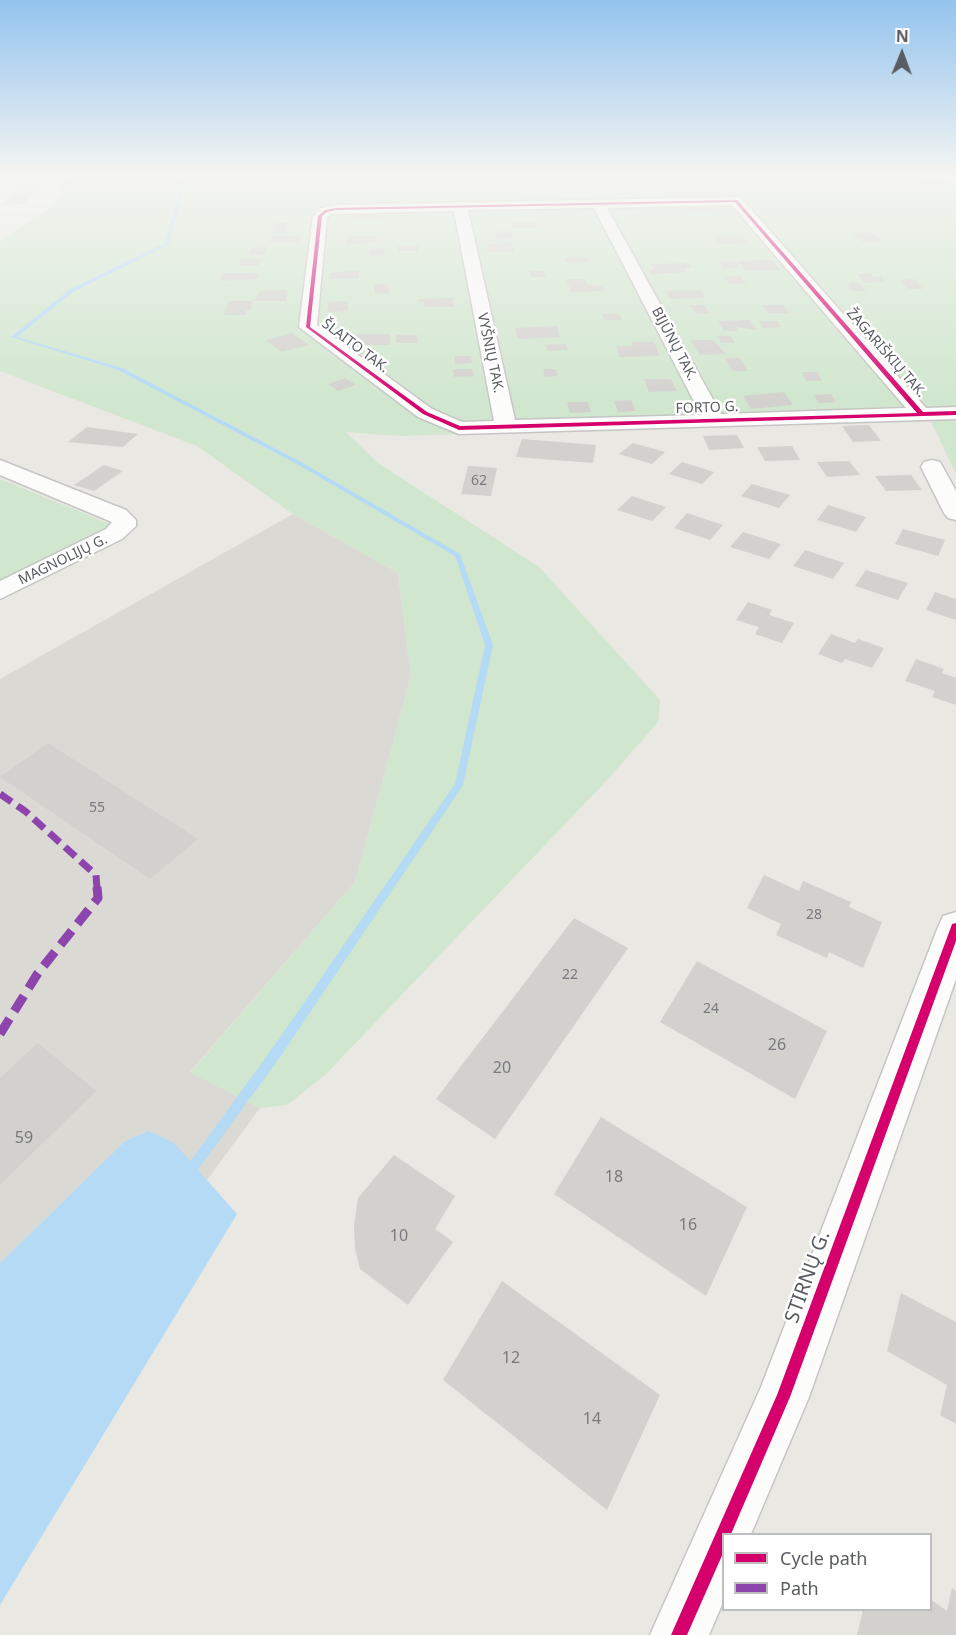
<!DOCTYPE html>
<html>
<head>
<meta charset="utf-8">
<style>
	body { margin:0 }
	#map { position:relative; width:956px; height:1635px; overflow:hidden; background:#e9e8e3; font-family:"Noto Sans",sans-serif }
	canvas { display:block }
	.legend { position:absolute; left:722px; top:1533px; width:210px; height:78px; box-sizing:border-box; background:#fff; border:2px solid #bdbec0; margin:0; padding:8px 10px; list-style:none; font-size:18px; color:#595c61 }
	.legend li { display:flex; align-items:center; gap:12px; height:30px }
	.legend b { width:30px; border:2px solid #bdbec0 }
	.north { position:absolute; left:872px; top:24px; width:60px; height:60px; -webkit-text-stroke:4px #fff; paint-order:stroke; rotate:1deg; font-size:16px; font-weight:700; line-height:24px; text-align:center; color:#595c61 }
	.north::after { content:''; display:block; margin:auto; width:21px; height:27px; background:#595c61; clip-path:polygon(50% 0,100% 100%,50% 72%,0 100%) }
</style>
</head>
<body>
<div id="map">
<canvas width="956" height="1635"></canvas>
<ul class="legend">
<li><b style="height:8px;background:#d6006c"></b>Cycle path</li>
<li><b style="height:8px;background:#8e44ad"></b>Path</li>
</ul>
<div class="north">N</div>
</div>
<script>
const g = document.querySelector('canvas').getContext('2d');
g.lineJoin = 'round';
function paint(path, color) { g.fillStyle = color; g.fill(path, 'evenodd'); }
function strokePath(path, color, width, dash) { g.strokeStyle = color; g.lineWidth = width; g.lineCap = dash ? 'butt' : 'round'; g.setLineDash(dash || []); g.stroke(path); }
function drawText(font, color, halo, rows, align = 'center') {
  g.font = font + ' "Noto Sans",sans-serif'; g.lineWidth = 5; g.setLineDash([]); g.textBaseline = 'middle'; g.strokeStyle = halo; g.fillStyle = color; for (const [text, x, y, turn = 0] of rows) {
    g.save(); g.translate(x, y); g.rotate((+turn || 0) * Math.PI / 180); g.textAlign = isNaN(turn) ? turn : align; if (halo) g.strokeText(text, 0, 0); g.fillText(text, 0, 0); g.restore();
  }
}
paint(new Path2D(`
	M293,514l105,59 13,103 -56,206 -165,190 70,36 -53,72 -14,-15 -68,-24 -125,122v-584z`), '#dad9d4');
paint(new Path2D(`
	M70,175h840l46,8v291l-27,-57 -528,19 -55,-4 32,31 161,104 121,133 -2,22 -50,57 -282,295 -39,31 -27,3 -70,-35 165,-191 56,-206 -13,-103 -105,-59 -96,-68 -197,-75v-130l49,-33 11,-12 -3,-8z
	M0,479l115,47 -115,61z`), '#d0e6ce');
paint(new Path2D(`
	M149,1131l25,12 63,71 -237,391v-342l125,-122z`), '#b4daf6');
paint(new Path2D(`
	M184,175h4l-20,70 -95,47 -56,45 105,31 179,94 159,92 33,91 -30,140 -183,272 -88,121 -4,2 -4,-2 -2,-4 2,-4 88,-121 183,-265 30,-139 -30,-89 -158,-92 -179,-94 -107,-33 58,-47 96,-47z
	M902,175h6l48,13v2z`), '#b4daf6');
paint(new Path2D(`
	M36,191l-12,13 -22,1 13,-13z
	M677,204l39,2 5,6h-39z
	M384,213v7h-34l1,-6z
	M511,222h24l2,6h-24z
	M274,223h15l-4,10h-11l1,-3h-4z
	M497,231h14l2,7 -17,1z
	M870,232l14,9 -22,1 -11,-9z
	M273,236h27l-2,7h-27z
	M347,236h29l1,7 -31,1z
	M714,237h29l4,6 -29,1z
	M512,243l2,9h-25l-1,-8z
	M398,246h20v5h-20z
	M267,247l-2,8h-16l3,-7z
	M384,248v7l-15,1v-7z
	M588,257l1,5h-23l-1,-4z
	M241,259h20l-3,7h-20z
	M772,260l8,10 -34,1 -7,-10z
	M720,261h16l5,6 -17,1z
	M689,263l3,5h-8l2,4 -35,2 -2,-5h5l-3,-5z
	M359,270v8l-30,1 1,-6z
	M529,271h15l2,6h-15z
	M222,273h22l15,1 -2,5 -38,2z
	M870,273l3,4 8,-1 5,6 -21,1 -8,-9z
	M740,276l6,8h-17l-5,-7z
	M566,279h18l3,5 16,3 2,4 -34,1z
	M914,279l9,10h-15l-9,-9z
	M849,283h10l7,8h-14l-5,-6h3z
	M373,284h15l1,9 -14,1z
	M288,290l-2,11h-32l7,-10z
	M700,290l5,8 -35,1 -4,-8z
	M453,298l1,9h-30v-5h-6l-1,-3z
	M228,301h25l-2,9 -5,1 -1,4h-21z
	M348,301v10l-20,1v-10z
	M690,305h14l6,8 -14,1z
	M762,305h21l6,8h-21z
	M602,314h17l3,6h-17z
	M750,320l7,10 -21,-3 2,4h-14l-6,-10z
	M759,321h18l4,6 -18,1z
	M557,326l3,11 -42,2 -3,-11z
	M292,333l17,12 -27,7 -16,-12z
	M356,334h34v11h-36z
	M396,335h21l1,8h-22z
	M717,336h14l4,7h-14z
	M690,340h23l13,14 -26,1z
	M632,342h22l6,14 -40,1 -4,-11h17z
	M566,344l2,6 -20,1 -2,-6z
	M455,356h16l1,7 -17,1z
	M725,358h15l8,13h-15z
	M453,369h19l2,7 -20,1z
	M543,369h13l2,7 -13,1z
	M802,372h15l5,9h-16z
	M345,378l11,7 -18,6 -10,-7z
	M644,379h27l6,12 -28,1z
	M784,392l9,13 -42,4 -8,-13z
	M831,394l5,8 -17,1 -6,-8z
	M631,400l5,11 -18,1 -4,-11z
	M567,402h21l3,10 -21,1z
	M869,425l12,16 -28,1 -11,-16z
	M87,427l51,7 -15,13 -55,-5z
	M737,435l7,13 -35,2 -6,-14z
	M522,439l74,6 -3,18 -77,-6z
	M633,443l32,9 -13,12 -33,-10z
	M792,446l8,14 -35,1 -8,-14z
	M849,461l11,14 -33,2 -10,-15z
	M682,462l32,10 -12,12 -33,-10z
	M104,465l19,6 -29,20 -20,-6z
	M468,466l29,2 -6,28 -30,-2z
	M911,475l11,15 -36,1 -11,-15z
	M752,484l38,11 -11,13 -38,-12z
	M632,496l34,11 -14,14 -35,-11z
	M828,505l38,12 -10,15 -39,-12z
	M687,513l36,12 -13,15 -36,-12z
	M903,529l42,11 -7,16 -43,-12z
	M743,532l38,12 -12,15 -39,-12z
	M805,550l39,13 -11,16 -40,-13z
	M866,570l42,13 -10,17 -43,-14z
	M935,592l21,7v21l-30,-10z
	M748,602l24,8 -3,5 25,8 -12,20 -27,-9 4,-7 -23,-7z
	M831,634l24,9 3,-4 26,9 -12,20 -27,-9 -3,4 -24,-9z
	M916,659l28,10 -2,4 14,5v27l-24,-8 3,-6 -30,-10z
	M48,743l150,96 -48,40 -150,-102z
	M764,875l35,16 4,-10 48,21 -2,5 33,15 -19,46 -34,-16 -2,6 -51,-23 5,-11 -34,-16z
	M574,918l54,30 -133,191 -59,-40z
	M697,961l130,70 -32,68 -135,-77z
	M38,1043l58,48 -96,94v-107z
	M601,1117l146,90 -41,89 -152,-102z
	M394,1155l61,41 -20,33 18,13 -45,63 -48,-36 -5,-20 -1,-24 4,-27z
	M502,1281l158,114 -53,115 -164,-130z
	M901,1293l55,29v102l-16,-9 7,-30 -60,-34z
	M952,1588l4,3v44h-99l6,-25h67v-11l17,12z`), '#d2d1ce');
const minor = new Path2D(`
	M736,197l5,1 185,210 30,-1v12l-497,15 -41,-17 -119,-90 14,-111 8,-8 15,-3zM732,205l174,203 -185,6 -114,-206zM594,208l107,207 -186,5 -47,-210zM454,211l40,210 -32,1 -30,-13 -115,-84 10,-108 4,-3z
	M0,460l126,50 10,10v6l-14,13 -122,60v-18l106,-52 6,-7 -112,-47z
	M932,460l8,2 16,29v29l-8,-2 -4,-5 -23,-46 3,-5z
	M956,912v67l-147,418 -58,137h-27v66l-15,35h-59l111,-248 177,-460 5,-11z`);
strokePath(minor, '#c5c5c4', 3);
paint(minor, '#fcfcfb');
strokePath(new Path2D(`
	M0,794l25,17 71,64 1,14`), '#8e44ad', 7, [14, 7]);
strokePath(new Path2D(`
	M0,1034l38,-61 60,-75 -1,-11`), '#8e44ad', 9, [18, 9]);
paint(new Path2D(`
	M737,200l186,212 33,-1v4l-497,15 -36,-16 -117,-87 12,-111 7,-6 11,-2zM735,202l182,211 -457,13 -33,-14 -117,-85 12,-111 5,-4 9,-2z
	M956,923v18l-166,456 -59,137h-7v17l-37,84h-16l106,-240 174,-468 1,-3z`), '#d6006c');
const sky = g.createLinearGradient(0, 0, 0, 404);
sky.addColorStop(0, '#93c3ee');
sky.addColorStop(0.43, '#f5f5f2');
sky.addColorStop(1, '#f5f5f200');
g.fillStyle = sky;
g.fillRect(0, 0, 956, 404);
drawText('14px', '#595c61', '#fff', [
	["BIJŪNŲ TAK.",674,344,62],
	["ŠLAITO TAK.",355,346,37],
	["VYŠNIŲ TAK.",490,353,78],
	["ŽAGARIŠKIŲ TAK.",886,353,49],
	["FORTO G.",707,408,-2],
	["MAGNOLIJŲ G.",63,560,-26]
]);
drawText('14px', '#787a7d', null, [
	["62",479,481],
	["55",97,808],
	["28",814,915],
	["22",570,975],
	["24",711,1009]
]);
drawText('16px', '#787a7d', null, [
	["26",777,1045],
	["20",502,1068],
	["59",24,1138],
	["18",614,1177],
	["16",688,1225],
	["10",399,1236],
	["12",511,1358],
	["14",592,1419]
]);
drawText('20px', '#595c61', '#fff', [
	["STIRNŲ G.",808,1277,-70]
]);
</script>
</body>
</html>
